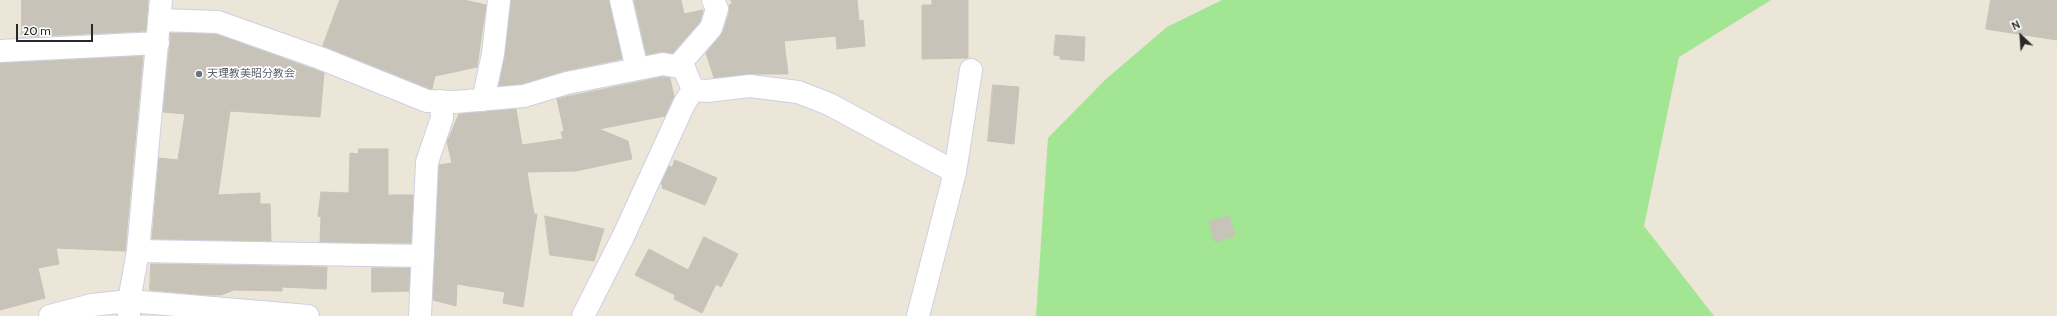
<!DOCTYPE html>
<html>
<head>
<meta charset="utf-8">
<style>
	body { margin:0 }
	#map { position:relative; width:2057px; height:316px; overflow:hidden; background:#ece6d9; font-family:Cabin,sans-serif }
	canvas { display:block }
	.north { position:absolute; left:2001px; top:16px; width:40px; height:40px; -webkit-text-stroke:3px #fff; paint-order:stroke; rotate:335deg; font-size:11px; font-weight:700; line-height:16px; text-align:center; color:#282828 }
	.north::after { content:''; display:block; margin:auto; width:14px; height:18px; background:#282828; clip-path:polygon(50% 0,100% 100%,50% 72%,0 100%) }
	.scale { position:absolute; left:16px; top:24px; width:77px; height:18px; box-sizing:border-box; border:2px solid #282828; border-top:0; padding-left:5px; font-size:12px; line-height:14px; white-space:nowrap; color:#282828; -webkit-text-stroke:3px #fff; paint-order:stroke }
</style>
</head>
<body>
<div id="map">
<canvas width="2057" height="316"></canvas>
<div class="north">N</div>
<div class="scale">20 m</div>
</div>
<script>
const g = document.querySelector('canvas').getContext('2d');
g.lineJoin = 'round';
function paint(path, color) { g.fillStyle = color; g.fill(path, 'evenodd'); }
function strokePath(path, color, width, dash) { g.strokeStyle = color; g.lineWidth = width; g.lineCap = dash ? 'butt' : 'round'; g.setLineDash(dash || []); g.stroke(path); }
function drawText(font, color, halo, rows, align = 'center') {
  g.font = font + ' Cabin,"Noto Sans JP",sans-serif'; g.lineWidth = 3.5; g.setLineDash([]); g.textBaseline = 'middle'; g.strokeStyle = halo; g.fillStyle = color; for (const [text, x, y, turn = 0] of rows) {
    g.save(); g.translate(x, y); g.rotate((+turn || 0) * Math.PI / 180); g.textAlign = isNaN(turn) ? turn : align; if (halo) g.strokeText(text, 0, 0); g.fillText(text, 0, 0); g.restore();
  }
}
paint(new Path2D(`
	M1222,0h549l-92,57 -35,169 70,90h-678l12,-178 57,-58 62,-53z`), '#a2e592');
const building = new Path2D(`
	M22,0h126l-2,31 -124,6z
	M340,0h124l22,5 -9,62 -42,9 -3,13h-2l-107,-43z
	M511,0h98l13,59 -58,12 -42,13 -23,2 6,-31z
	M634,0h47l3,14 19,-4 -3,12 -27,31 -12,-1 -15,3z
	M731,0h126l2,21 4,-1 2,26 -28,3 -1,-13 -52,5 4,33h-39l-35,4 -8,-25 17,-21 6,-19v-8l3,-1z
	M932,0h36v58l-46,1v-54h10z
	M1991,0h66v40l-71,-11z
	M171,33l45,1 108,39 -4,44 -90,-6 -12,84 42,-2v11h10l1,37 -119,-2 7,-81 19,2 7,-46 -22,-2z
	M1056,35l29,2 -1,24 -24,-2v-3l-6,-1z
	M143,56l-18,195 -69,-3 3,16 -21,4 7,30 -45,12v-247z
	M663,77l7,1 4,18 -9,20 -66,13 29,12 4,18 -56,12 -49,1 7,42h3l-14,93 -20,-4 2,-11 -48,-8 -1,22 -23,-6 6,-135 13,-2 -5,-21 12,-28 57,-5 6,36 41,-6 -2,-7 3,-1 -7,-32z
	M993,85l26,2 -5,57 -26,-3z
	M359,149h29v46h25l-2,48 -91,-1 1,-25 -3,-1 3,-24 28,1 1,-40 8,1z
	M675,160l42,18 -12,27 -43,-17 1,-3 -2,-1 3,-7 5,-11 3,1z
	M545,216l59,13 -10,32 -44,-6z
	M1229,216l6,20 -20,6 -6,-20z
	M704,237l34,17 -17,33 -5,-3 -14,29 -28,-14 1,-4 -40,-20 14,-26 39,21z
	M151,264l176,3 -1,22 -44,-2v4l-48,-1 -13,5h-15l-56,-5z
	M372,268h38l-1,23 -37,1z`);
paint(building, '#c7c3b9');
strokePath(building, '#c7c3b3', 1);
const minor = new Path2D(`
	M621,0l16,69
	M159,20l59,2 102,36 107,43 28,1 69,-6 43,-13 96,-19 21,4 9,22 14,1 43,-5 48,6 31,12 126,68
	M0,51l158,-8
	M677,67l34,-39 6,-19 -4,-9
	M483,100l10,-46 6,-54
	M138,251l285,5
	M50,316l42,-11 37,-4 179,15
	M129,316v-15l9,-50 23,-251
	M420,316l7,-154 15,-44 -1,-17
	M583,316l40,-79 61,-133 9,-14
	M918,316l37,-144 16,-102`);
strokePath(minor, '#cecfe2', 24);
strokePath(minor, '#fff', 22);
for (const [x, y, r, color] of [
	[199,74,4,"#6b7280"]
]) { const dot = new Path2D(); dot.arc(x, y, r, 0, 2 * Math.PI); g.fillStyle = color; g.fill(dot); strokePath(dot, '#fff', 1.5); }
drawText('11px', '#5b616d', '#fff', [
	["天理教美昭分教会",207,74]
], 'left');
</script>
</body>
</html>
